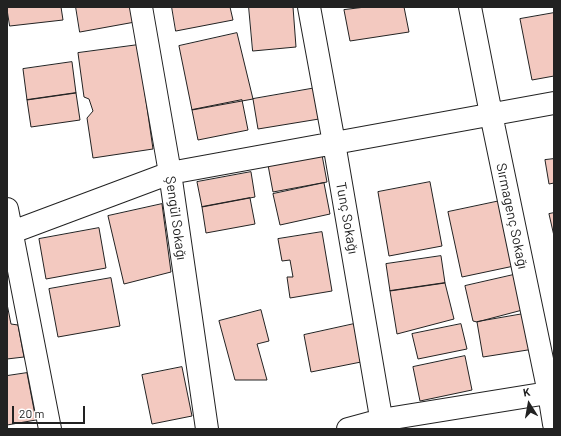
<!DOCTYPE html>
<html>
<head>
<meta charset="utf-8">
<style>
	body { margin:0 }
	#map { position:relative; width:561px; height:436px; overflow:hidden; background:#fff; font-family:Barlow,sans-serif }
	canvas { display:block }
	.frame { position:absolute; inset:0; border:8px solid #222; pointer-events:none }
	.north { position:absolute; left:509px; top:384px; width:40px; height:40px; -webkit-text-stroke:3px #fff; paint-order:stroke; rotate:349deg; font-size:11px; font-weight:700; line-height:16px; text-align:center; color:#222 }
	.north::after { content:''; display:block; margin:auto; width:14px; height:18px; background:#222; clip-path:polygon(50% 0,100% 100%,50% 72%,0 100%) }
	.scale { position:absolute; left:12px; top:406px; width:73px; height:18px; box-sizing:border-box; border:2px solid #222; border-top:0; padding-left:5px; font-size:12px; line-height:14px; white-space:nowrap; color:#222; -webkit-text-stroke:3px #fff; paint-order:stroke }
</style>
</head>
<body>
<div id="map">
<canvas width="561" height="436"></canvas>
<div class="frame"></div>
<div class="north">K</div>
<div class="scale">20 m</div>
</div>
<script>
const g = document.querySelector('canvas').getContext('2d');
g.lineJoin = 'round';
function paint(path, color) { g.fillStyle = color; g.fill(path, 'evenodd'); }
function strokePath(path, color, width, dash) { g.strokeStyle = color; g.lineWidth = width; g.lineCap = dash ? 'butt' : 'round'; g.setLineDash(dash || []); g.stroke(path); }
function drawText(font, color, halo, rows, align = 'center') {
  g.font = font + ' Barlow,sans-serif'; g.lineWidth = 3; g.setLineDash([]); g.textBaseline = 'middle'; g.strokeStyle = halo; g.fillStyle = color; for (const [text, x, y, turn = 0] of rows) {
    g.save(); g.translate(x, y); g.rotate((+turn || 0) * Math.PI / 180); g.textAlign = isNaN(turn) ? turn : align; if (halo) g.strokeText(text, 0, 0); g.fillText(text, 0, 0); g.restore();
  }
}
const building = new Path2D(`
	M7,7h54l2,13 -53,6z
	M76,7h56l3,15 -55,10z
	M172,7h58l3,13 -57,11z
	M249,7h44l3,40 -43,4z
	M366,7h38l5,25 -59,9 -6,-31z
	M554,13v63l-22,4 -12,-61z
	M237,33l16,66 -61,11 -13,-64z
	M138,45l15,104 -60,9 -6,-40 6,-7 -4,-12 -5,-2 -6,-44z
	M72,62l4,31 -49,7 -4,-31z
	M316,88l3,31 -61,10 -5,-30z
	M76,93l4,27 -49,7 -4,-27z
	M242,100l6,30 -50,10 -6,-30z
	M322,155l5,27 -54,10 -5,-27z
	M554,159v24l-5,1 -4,-24z
	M251,172l4,25 -53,10 -5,-25z
	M430,182l12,64 -53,10 -11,-64z
	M324,183l6,31 -50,11 -7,-31z
	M250,198l5,26 -49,9 -4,-26z
	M500,201l14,65 -52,11 -14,-65z
	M162,204l9,68 -47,12 -16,-68z
	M554,213v23l-5,-22z
	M99,228l7,40 -60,11 -7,-40z
	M322,232l10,59 -42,7 -3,-21h6l-3,-17 -8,1 -4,-22z
	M441,256l4,27 -55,8 -4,-27z
	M522,273l8,35 -53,14 -4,-1 -8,-35z
	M111,278l9,48 -62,11 -9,-48z
	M445,283l9,36 -57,15 -7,-43z
	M7,304l4,20 7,1 6,32 -17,2z
	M261,310l8,31 -12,3 10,36h-32l-16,-59z
	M529,313l5,36 -51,8 -6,-35z
	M354,324l7,38 -50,10 -7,-37z
	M461,324l6,25 -49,10 -6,-25z
	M465,356l7,34 -52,11 -7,-34z
	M182,367l10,49 -40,8 -10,-49z
	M27,373l9,47 -29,5v-49z`);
paint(building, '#f3c9c0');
strokePath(building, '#222', 1);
const minor = new Path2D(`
	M141,7l29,166 37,256
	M309,7l25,136 49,286
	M470,7l21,107 58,279 5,31
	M7,209l43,220
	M7,234l163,-61 384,-70
	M348,429l33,-9 173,-28`);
strokePath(minor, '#222', 24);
strokePath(minor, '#fff', 22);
drawText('14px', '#222', '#fff', [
	["Sırmagenç Sokağı",512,216,78],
	["Şengül Sokağı",176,218,82],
	["Tunç Sokağı",347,218,80]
]);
</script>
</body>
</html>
